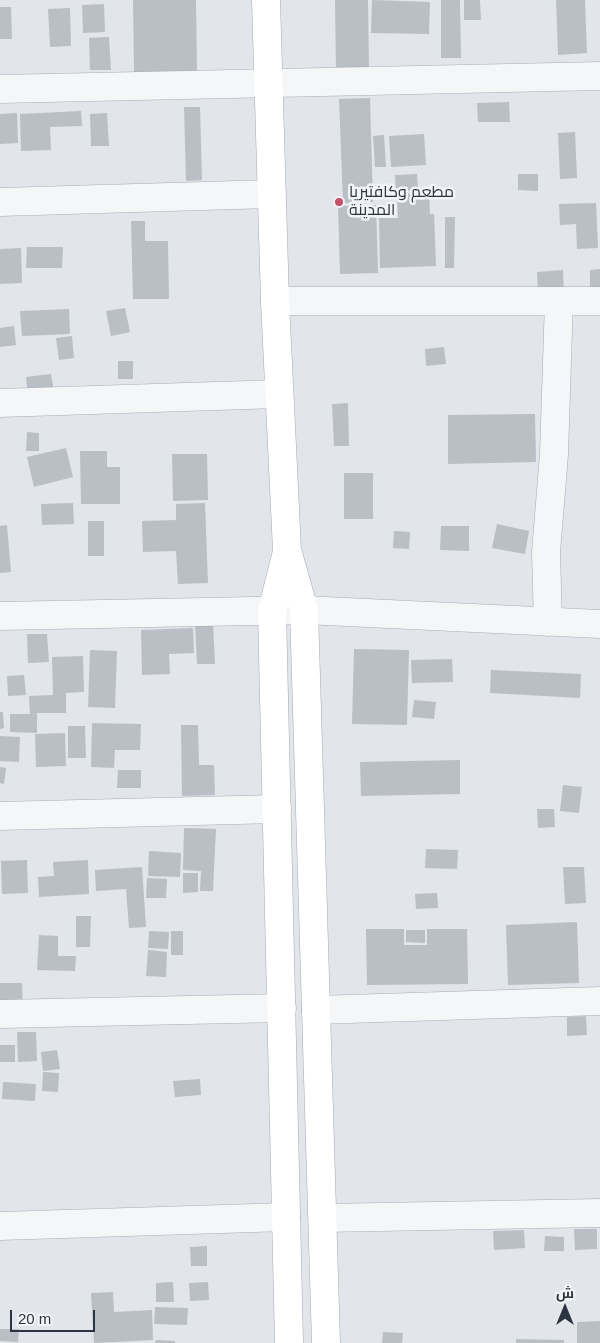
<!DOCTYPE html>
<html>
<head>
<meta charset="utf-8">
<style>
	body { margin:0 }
	#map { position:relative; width:600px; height:1343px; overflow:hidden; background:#e2e5e9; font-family:Arial,Cairo,sans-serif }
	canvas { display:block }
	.north { position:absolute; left:540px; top:1283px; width:50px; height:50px; -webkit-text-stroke:4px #f2f4f7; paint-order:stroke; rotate:0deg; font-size:14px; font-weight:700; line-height:20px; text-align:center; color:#2b3440 }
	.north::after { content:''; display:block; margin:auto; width:18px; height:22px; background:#2b3440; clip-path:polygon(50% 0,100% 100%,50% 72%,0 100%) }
	.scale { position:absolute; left:10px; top:1310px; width:85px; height:22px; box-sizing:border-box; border:2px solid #2b3440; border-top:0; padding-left:6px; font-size:15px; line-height:18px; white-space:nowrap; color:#2b3440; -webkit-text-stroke:4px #f2f4f7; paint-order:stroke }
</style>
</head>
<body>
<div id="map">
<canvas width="600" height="1343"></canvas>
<div class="north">ش</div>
<div class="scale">20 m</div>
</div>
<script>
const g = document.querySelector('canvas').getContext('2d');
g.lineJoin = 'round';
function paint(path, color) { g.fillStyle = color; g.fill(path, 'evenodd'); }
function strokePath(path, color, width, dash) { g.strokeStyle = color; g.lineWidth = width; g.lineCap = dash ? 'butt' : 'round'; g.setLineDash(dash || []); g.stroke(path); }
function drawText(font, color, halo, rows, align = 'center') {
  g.font = font + ' Arial,Cairo,sans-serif'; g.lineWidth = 5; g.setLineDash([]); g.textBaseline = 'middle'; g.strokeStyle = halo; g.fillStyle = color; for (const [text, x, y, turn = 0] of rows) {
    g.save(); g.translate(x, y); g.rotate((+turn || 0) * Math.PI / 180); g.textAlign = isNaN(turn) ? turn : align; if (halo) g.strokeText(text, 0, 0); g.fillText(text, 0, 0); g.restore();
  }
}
paint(new Path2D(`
	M133,0h63l1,71 -63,1z
	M335,0h33l1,70h-33z
	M372,0l58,2 -1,32 -58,-1z
	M441,0h19l1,58h-20z
	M464,0h16l1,20h-17z
	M556,0h29l2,53 -29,2z
	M104,4l1,28 -22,1 -1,-28z
	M0,7h11l1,32h-12z
	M70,8l1,38 -21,1 -2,-38z
	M109,37l2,33h-21l-1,-32z
	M370,98l3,104 -30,1 -4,-104z
	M509,102l1,20h-32l-1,-19z
	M184,107h16l2,73 -16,1z
	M81,111l1,15 -32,1 1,23 -30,1 -1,-37z
	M17,113l1,30 -18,1v-30z
	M107,113l2,33h-18l-1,-32z
	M575,132l2,46 -17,1 -2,-46z
	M424,134l2,31 -35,2 -2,-31z
	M384,135l2,32h-11l-2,-31z
	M417,174l1,16 -22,1 -1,-16z
	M518,174h20v17l-20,-1z
	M429,193l1,21h4l2,52 -56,2 -1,-50h19l-1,-24z
	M596,203l2,45 -21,1 -1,-25 -16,1 -1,-21z
	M376,205l2,68 -38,1 -2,-68z
	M445,217h10l-1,51h-9z
	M131,221h14v20h23l1,58h-36z
	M27,247h36l-1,21h-36z
	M21,248l1,35 -22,1v-35z
	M600,269v22h-10v-21z
	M563,270l1,23 -26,2 -1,-23z
	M125,308l5,24 -19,4 -5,-25z
	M69,309l1,25 -48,2 -2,-25z
	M14,326l2,19 -16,2v-19z
	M72,336l2,22 -15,2 -3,-22z
	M444,347l2,17 -20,2 -1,-17z
	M118,361h15v18h-15z
	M51,374l3,18 -26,3 -2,-18z
	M348,403l1,43h-15l-2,-42z
	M535,414l1,48 -88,2v-49z
	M27,432l12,1v18h-13z
	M66,448l7,29 -39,10 -7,-30z
	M80,451h27v16h13v37h-39z
	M172,454h35l1,46 -35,1z
	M344,473h29v46h-29z
	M73,503l1,21 -32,1 -1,-21z
	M205,503l3,80 -30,1 -2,-33 -33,1 -1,-31 34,-1v-16z
	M88,521h16v35h-16z
	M497,524l32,7 -4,23 -33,-6z
	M7,525l4,47 -11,1v-47z
	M441,526h28v25l-29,-1z
	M394,531l16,1 -1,17 -16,-1z
	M213,623l2,41h-18l-2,-40z
	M193,628l1,25 -25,1 1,20 -28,1 -1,-45z
	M27,634h20l2,28 -21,1z
	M354,649l55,1 -2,75 -55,-1z
	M90,650l27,1 -2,57 -27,-1z
	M83,656l1,36 -18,1v20h-29v20l-27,-1v-18h20l-1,-18 24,-1 -1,-38z
	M452,659l1,23 -41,1 -1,-23z
	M491,670l90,4 -1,24 -90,-5z
	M24,675l2,20 -18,1 -1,-20z
	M414,700l22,2 -2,17 -22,-2z
	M0,712h3l1,16 -4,1z
	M92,723l49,1 -1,26h-25l-1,18 -23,-1z
	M181,725h17l1,40h15l1,30 -33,1z
	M68,726h17l1,32h-18z
	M65,733l1,33 -30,1 -1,-33z
	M0,736l20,1 -1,25 -19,-1z
	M460,760v34l-99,2 -1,-34z
	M0,767l6,1 -2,16 -4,-1z
	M118,770h23v18h-24z
	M563,785l19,2 -3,26 -19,-2z
	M537,809h17l1,18 -17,1z
	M184,828l32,1 -3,62h-13l1,-20 -18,-1z
	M426,849l32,1 -1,19 -32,-1z
	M149,851l32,2 -1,24 -32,-1z
	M27,860l1,33 -26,1 -1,-33z
	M88,860l1,34 -50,3 -1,-20 16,-1 -1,-14z
	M142,867l4,60 -17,1 -3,-39 -30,2 -1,-21z
	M563,867h21l2,36 -21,1z
	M183,873h15v19l-15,1z
	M147,878l20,1 -1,19h-20z
	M437,893l1,15 -22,1 -1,-15z
	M76,916h15l-1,31h-14z
	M577,922l2,61 -71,2 -2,-60z
	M366,929h38v16h23v-16h40l1,55 -101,1z
	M406,930h19v13l-19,-1z
	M149,931l20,1 -1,17 -20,-1z
	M171,931h12v24h-12z
	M39,935l19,1v20h18l-1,15 -38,-1z
	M148,950l19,2 -1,25 -20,-1z
	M0,983h22l1,26 -23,1z
	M586,1016l1,19 -20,1v-19z
	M17,1032h19l1,29 -19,1z
	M0,1045h15v17h-15z
	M57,1050l3,19 -17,2 -2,-19z
	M43,1072l16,1 -1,19 -16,-1z
	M200,1079l1,16 -26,2 -2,-16z
	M3,1082l33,2 -1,17 -33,-2z
	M574,1229h23v20l-22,1z
	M524,1230l1,18 -31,2 -1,-19z
	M545,1236l19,1v14h-20z
	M207,1246v20h-16l-1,-19z
	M173,1282l1,20h-18v-19z
	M208,1282l1,18 -19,1 -1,-18z
	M113,1292l1,20 38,-2 1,30 -59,3 -3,-50z
	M155,1307l33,1 -1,17 -33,-1z
	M600,1321v22h-23v-21z
	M0,1329h19l-1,13 -18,-1z
	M383,1332l20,1 -1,10h-20z
	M516,1339l48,1v3h-48z
	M156,1340l19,1v2h-20z`), '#babfc6');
const minor = new Path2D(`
	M0,89l600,-13
	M0,202l271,-8
	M275,301h325
	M0,403l278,-9
	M0,616l304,-6 296,14
	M548,622l-2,-70 8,-98 5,-153
	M0,816l277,-7
	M316,1010l284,-9
	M0,1014l282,-6
	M323,1218l277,-5
	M0,1226l286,-9`);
const major = new Path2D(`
	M266,0l9,301 12,249 17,60 22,733
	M287,552l-15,59 17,732`);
strokePath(minor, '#a7acb3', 29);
strokePath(major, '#a2aab4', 29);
strokePath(minor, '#f4f6f8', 28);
strokePath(major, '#fff', 28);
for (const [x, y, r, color] of [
	[339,202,5,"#c55067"]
]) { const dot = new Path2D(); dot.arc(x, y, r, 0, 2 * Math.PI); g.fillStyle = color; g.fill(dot); strokePath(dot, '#f2f4f7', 2); }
drawText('16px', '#2b3440', '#f2f4f7', [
	["مطعم وكافتيريا",349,193],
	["المدينة",349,211]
], 'left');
</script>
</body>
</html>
